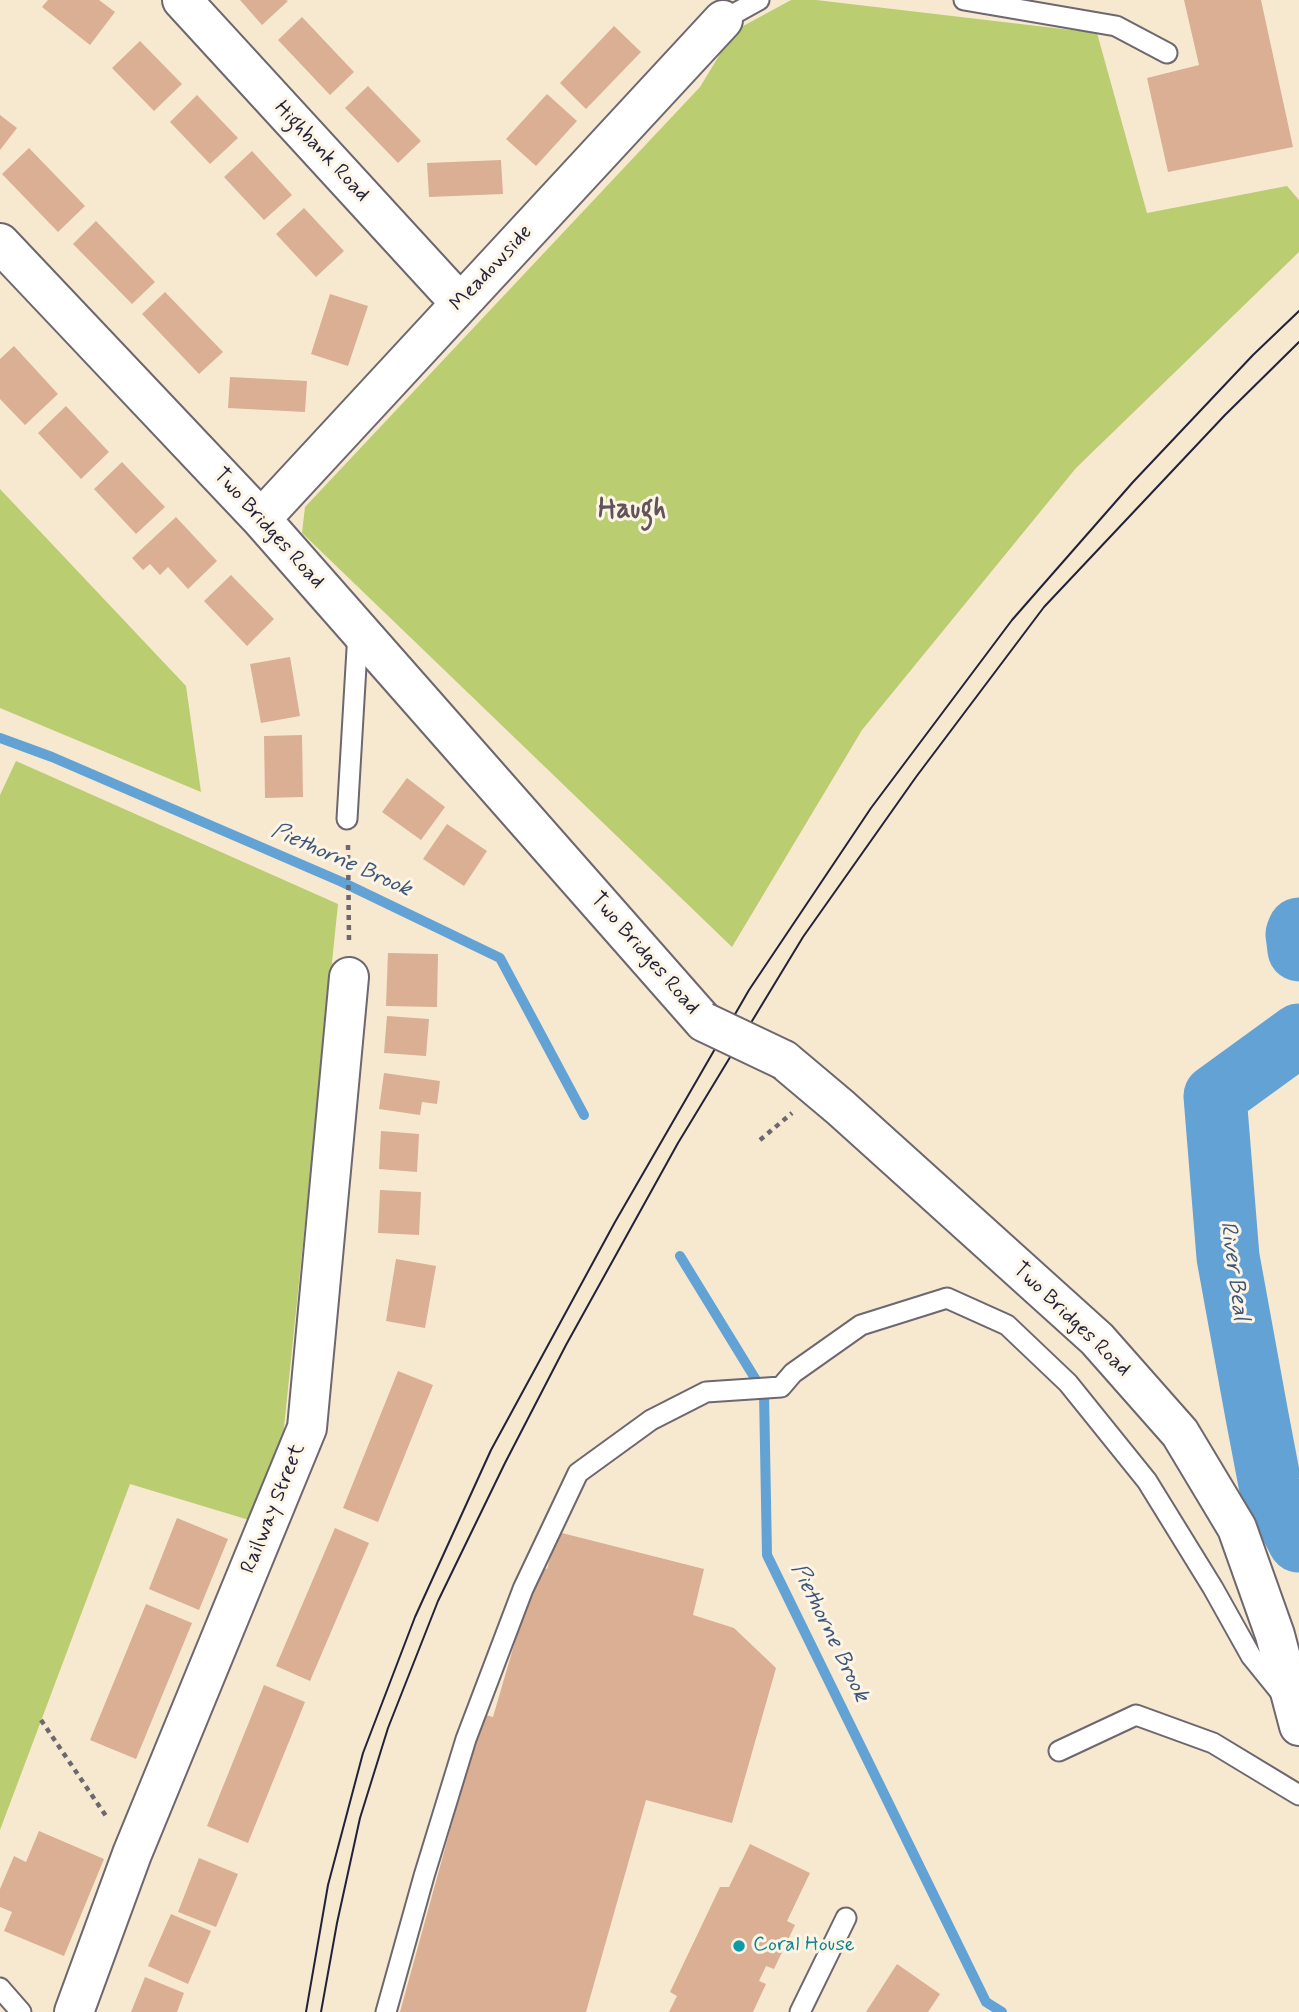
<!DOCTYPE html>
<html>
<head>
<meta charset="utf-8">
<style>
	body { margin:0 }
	canvas { display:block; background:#f7e8d0 }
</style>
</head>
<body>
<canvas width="1299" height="2012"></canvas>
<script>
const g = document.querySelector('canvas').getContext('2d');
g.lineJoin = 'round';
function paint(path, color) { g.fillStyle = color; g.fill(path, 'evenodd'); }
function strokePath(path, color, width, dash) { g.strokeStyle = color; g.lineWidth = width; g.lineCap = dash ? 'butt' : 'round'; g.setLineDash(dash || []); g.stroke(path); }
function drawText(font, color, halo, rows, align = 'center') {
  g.font = font + ' Mynerve,sans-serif'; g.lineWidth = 6; g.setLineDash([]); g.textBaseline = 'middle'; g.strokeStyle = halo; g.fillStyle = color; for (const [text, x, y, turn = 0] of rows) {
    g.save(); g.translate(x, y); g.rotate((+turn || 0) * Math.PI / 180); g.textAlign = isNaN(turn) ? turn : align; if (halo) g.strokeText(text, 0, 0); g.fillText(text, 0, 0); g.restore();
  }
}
paint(new Path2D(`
	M791,0h25l281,33 50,180 140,-27 12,14v52l-223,216 -214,262 -130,217 -430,-414 3,-26 395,-420 34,-56z
	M0,489l186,197 15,106 -201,-84z
	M16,761l322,143 -55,533 -24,86 -129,-39 -130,346v-1035z`), '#bacd71');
strokePath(new Path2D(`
	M0,738l52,19 290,125 158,76 84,157
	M680,1256l84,137 3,162 219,447 16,10`), '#62a2d5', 10);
strokePath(new Path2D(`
	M1299,929l-2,5 2,16
	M1299,1035l-84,61 13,161 29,159 13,68 29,57`), '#62a2d5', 63);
paint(new Path2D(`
	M48,0h51l16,12 -25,33 -48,-38z
	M240,0h46l2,1 -26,24z
	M1184,0h77l32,147 -125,25 -21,-94 52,-13z
	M302,17l52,55 -24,23 -52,-55z
	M614,26l27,26 -55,57 -26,-26z
	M140,41l42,43 -28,27 -42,-43z
	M368,86l53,55 -23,22 -53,-55z
	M547,94l30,27 -41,45 -30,-27z
	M197,95l41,43 -28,26 -40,-42z
	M0,115l17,13 -17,22z
	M29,148l56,58 -27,26 -56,-58z
	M252,151l40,44 -28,25 -40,-43z
	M501,160l2,34 -74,3 -2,-34z
	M304,208l40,43 -28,26 -40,-43z
	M96,221l59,61 -23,22 -59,-60z
	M165,292l58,60 -24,22 -57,-60z
	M330,294l38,12 -20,60 -37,-12z
	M14,346l44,48 -33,31 -25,-26v-40z
	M230,377l77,4 -2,31 -77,-4z
	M66,406l43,46 -28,27 -43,-46z
	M122,462l43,45 -29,27 -42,-45z
	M176,517l41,44 -29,28 -20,-22 -8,8 -10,-11 -7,6 -11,-12z
	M231,575l43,44 -27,27 -43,-45z
	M290,657l10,59 -39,7 -11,-59z
	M302,735l1,62 -38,1 -1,-62z
	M407,778l38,29 -24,33 -39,-28z
	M447,824l40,27 -23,35 -41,-27z
	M388,953l50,1 -1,53 -51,-1z
	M387,1016l42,3 -3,37 -42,-3z
	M384,1073l56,8 -3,23 -15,-2 -2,13 -41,-6z
	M381,1131l38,3 -2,38 -38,-3z
	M380,1190l41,2 -2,43 -41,-2z
	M396,1259l40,7 -11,62 -39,-7z
	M398,1371l35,14 -55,137 -35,-14z
	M177,1518l51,21 -29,71 -50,-21z
	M335,1528l34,15 -59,138 -34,-15z
	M558,1532l146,37 -11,46 41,13 42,40 -44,155 -86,-23 -60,212h-186l82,-298 11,3 44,-151 10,3z
	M146,1604l46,19 -56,136 -46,-19z
	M264,1685l41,17 -57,141 -41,-17z
	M39,1831l65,28 -40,97 -60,-25 8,-19 -12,-5v-18l14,-33 12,6z
	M750,1844l60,29 -23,48 8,4 -21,44 -8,-3 -7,15 7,3 -13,28h-84l8,-16 -7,-4 50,-105h9z
	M199,1858l39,16 -22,53 -38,-15z
	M171,1914l40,17 -23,53 -40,-18z
	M897,1964l43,30 -12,18h-62z
	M145,1977l39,16 -7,19h-46z`), '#daaf94');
const lane = new Path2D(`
	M964,0l152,26 51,27
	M723,20l36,-20
	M347,819l11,-187
	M1059,1751l77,-36 77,28 86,52
	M0,1988l21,24
	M386,2012l38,-136 42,-137 57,-150 55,-116 73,-53 55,-28 75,-5 12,-14 68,-48 86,-27 60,27 61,58 79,98 66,107 38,68 30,37
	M800,2012l46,-94`);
const street = new Path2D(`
	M182,0l278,303
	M0,243l261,276 443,503
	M261,519l462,-499
	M784,1060l57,48 256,231 83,94 57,95 38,107 24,91
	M74,2012l58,-158 175,-426 42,-451`);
strokePath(lane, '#6d676f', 23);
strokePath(street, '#6d676f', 42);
strokePath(new Path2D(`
	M348,845l1,96
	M760,1140l32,-27
	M41,1720l67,99`), '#6d676f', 4.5, [5, 5]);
strokePath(lane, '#fff', 19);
strokePath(street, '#fff', 38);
strokePath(new Path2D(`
	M306,2012l22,-127 35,-132 52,-136 76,-167 124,-228 134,-232 122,-182 141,-188 121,-138 120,-127 46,-44
	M321,2012l16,-89 23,-105 28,-90 50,-127 67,-138 61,-118 112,-202 125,-206 113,-160 128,-170 181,-192 74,-73`), '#22223b', 2);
const streetBridge = new Path2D(`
	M704,1022l80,38`);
strokePath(streetBridge, '#6d676f', 42, []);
strokePath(streetBridge, '#fff', 38);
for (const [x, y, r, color] of [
	[739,1946,7,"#0f9aa8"]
]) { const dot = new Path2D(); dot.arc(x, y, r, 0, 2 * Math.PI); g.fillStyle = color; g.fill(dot); strokePath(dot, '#fcf5e5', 2.5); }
drawText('21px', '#22223b', '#fcf5e5', [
	["Highbank Road",321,152,47],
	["Meadowside",492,269,-47],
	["Two Bridges Road",268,529,48],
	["Two Bridges Road",644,954,49],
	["Two Bridges Road",1071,1320,44],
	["Railway Street",274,1509,-68]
]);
drawText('21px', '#0d838f', '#fcf5e5', [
	["Coral House",753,1946]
], 'left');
drawText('italic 23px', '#3c5579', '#fcf5e5', [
	["Piethorne Brook",341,861,24],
	["River Beal",1233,1271,82],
	["Piethorne Brook",829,1633,64]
]);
drawText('bold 28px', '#62535a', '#fcf5e5', [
	["Haugh",632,511]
]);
</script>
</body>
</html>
